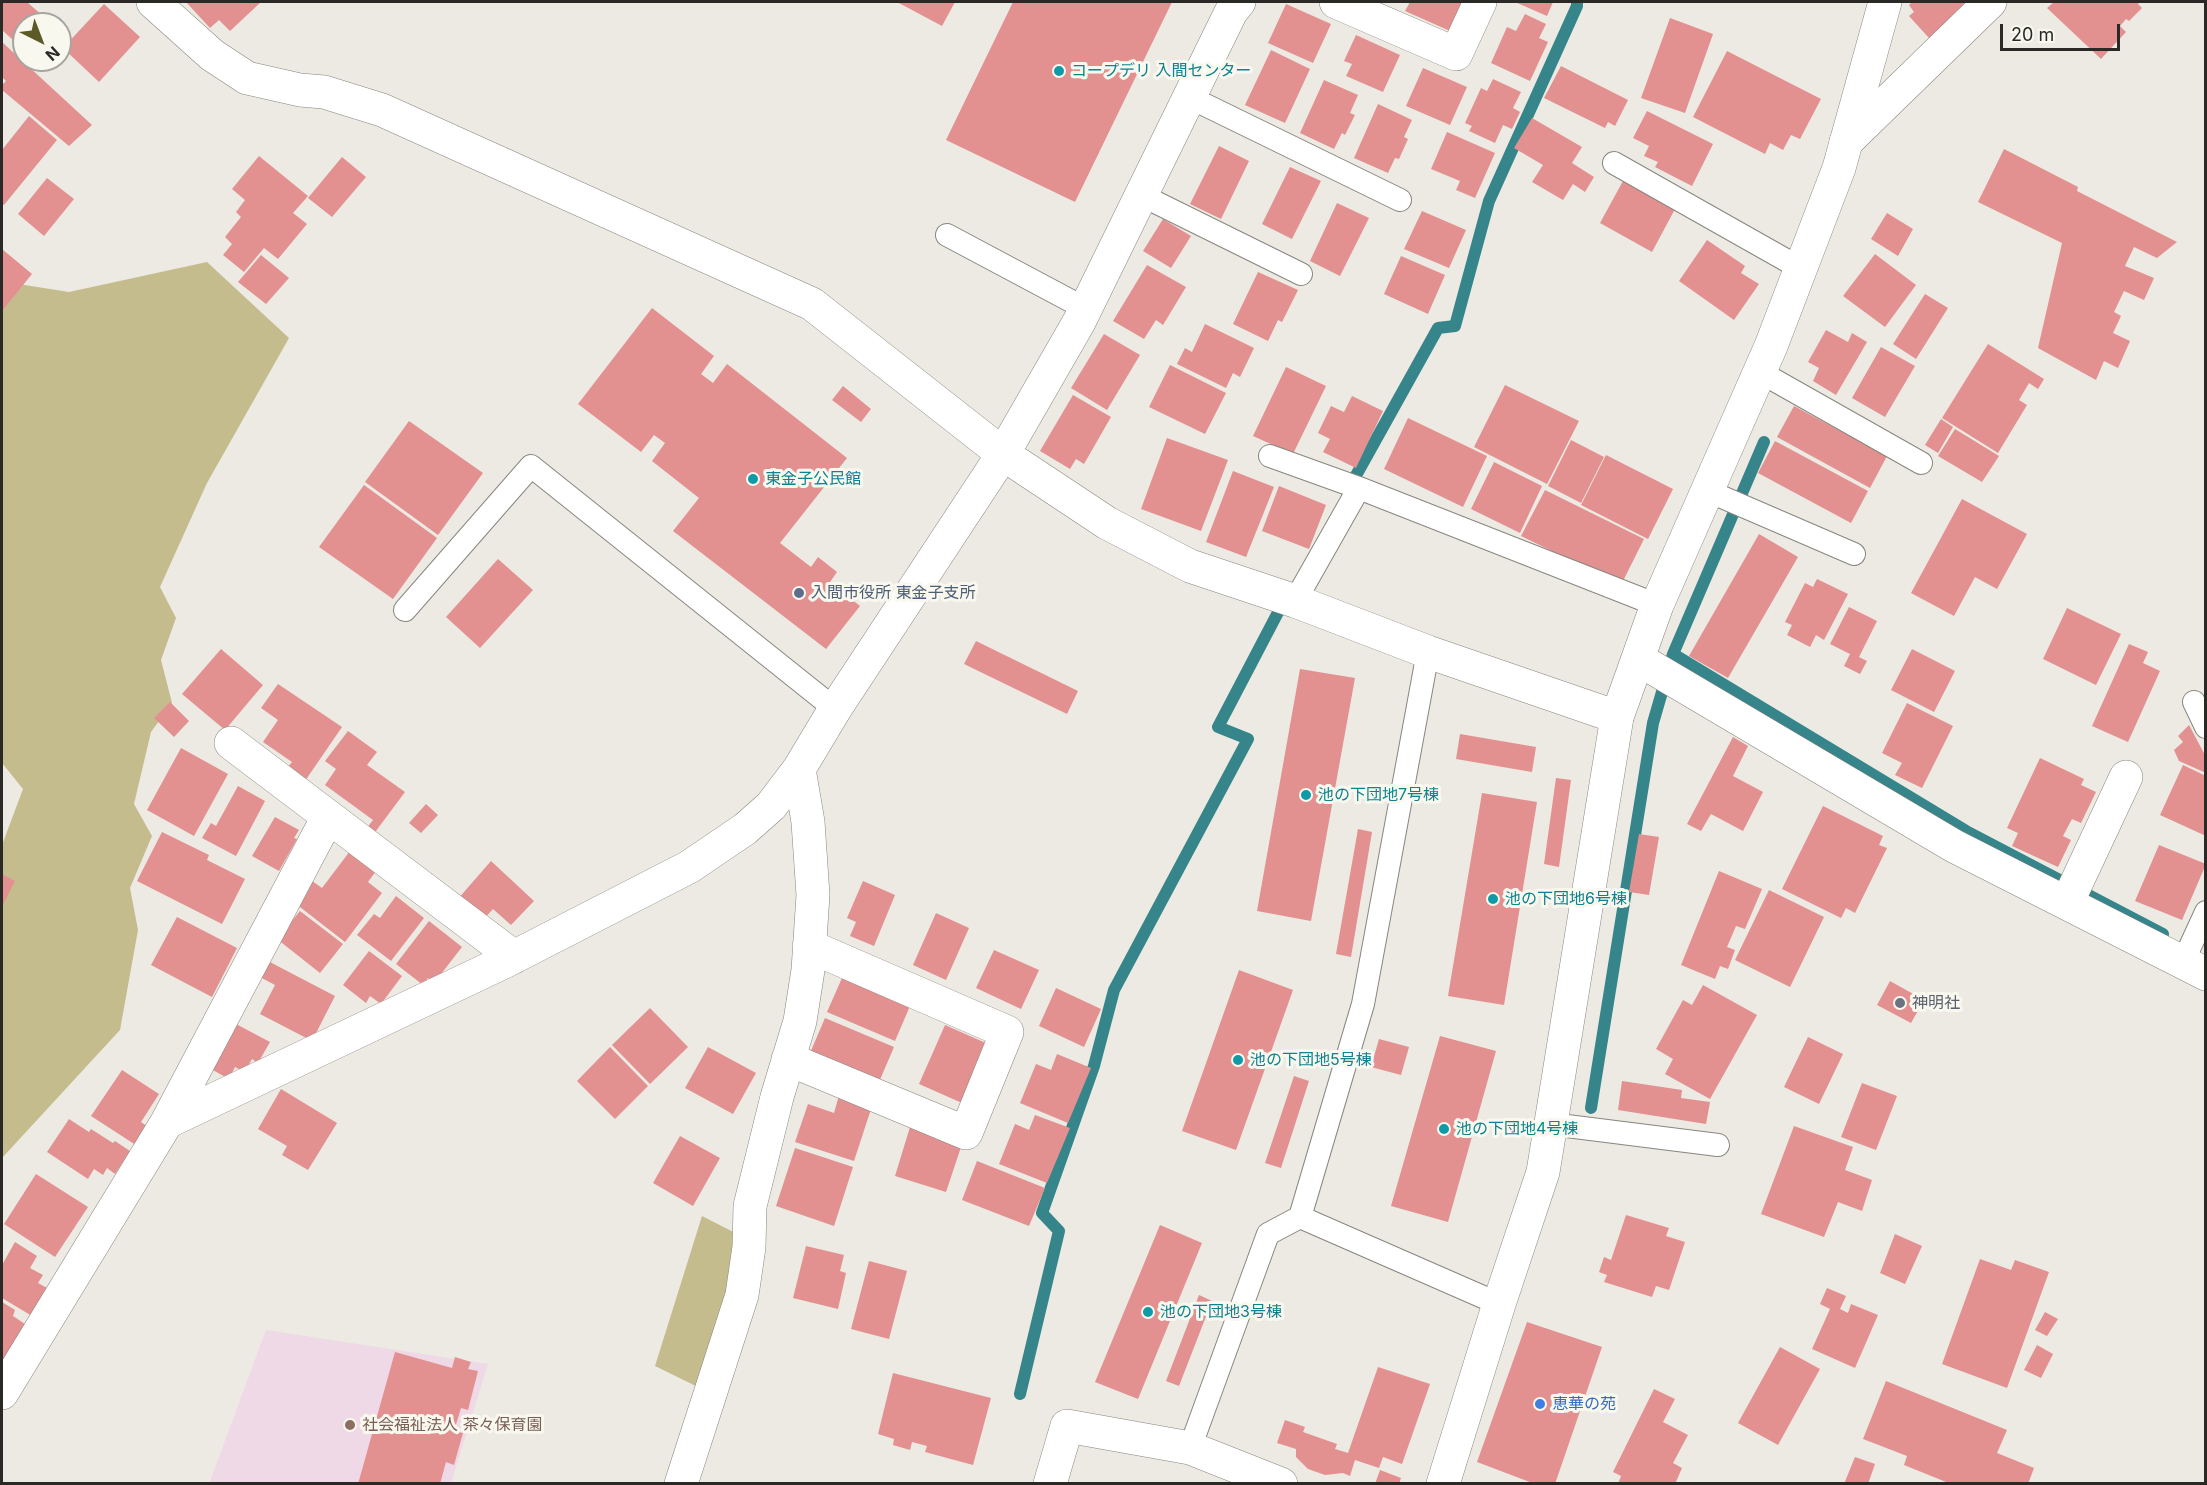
<!DOCTYPE html>
<html>
<head>
<meta charset="utf-8">
<style>
	body { margin:0 }
	#map { position:relative; width:2207px; height:1485px; overflow:hidden; background:#eceae2; font-family:Inter,sans-serif }
	canvas { display:block }
	.frame { position:absolute; inset:0; border:3px solid #2a2926; pointer-events:none }
	.north { position:absolute; left:12px; top:12px; width:60px; height:60px; box-sizing:border-box; background:#f9f8ef; border:2px solid #a6a59f; border-radius:50%; rotate:138deg; font-size:16px; font-weight:700; line-height:24px; text-align:center; color:#2a2926 }
	.north::after { content:''; display:block; margin:auto; width:21px; height:27px; background:#5c5a27; clip-path:polygon(50% 0,100% 100%,50% 72%,0 100%) }
	.scale { position:absolute; left:2000px; top:24px; width:120px; height:27px; box-sizing:border-box; border:3px solid #2a2926; border-top:0; padding-left:8px; font-size:18px; line-height:21px; white-space:nowrap; color:#2a2926; -webkit-text-stroke:4px #f9f8ef; paint-order:stroke }
</style>
</head>
<body>
<div id="map">
<canvas width="2207" height="1485"></canvas>
<div class="frame"></div>
<div class="north">N</div>
<div class="scale">20 m</div>
</div>
<script>
const g = document.querySelector('canvas').getContext('2d');
g.lineJoin = 'round';
function paint(path, color) { g.fillStyle = color; g.fill(path, 'evenodd'); }
function strokePath(path, color, width, dash) { g.strokeStyle = color; g.lineWidth = width; g.lineCap = dash ? 'butt' : 'round'; g.setLineDash(dash || []); g.stroke(path); }
function drawText(font, color, halo, rows, align = 'center') {
  g.font = font + ' Inter,"Noto Sans JP",sans-serif'; g.lineWidth = 6; g.setLineDash([]); g.textBaseline = 'middle'; g.strokeStyle = halo; g.fillStyle = color; for (const [text, x, y, turn = 0] of rows) {
    g.save(); g.translate(x, y); g.rotate((+turn || 0) * Math.PI / 180); g.textAlign = isNaN(turn) ? turn : align; if (halo) g.strokeText(text, 0, 0); g.fillText(text, 0, 0); g.restore();
  }
}
paint(new Path2D(`
	M266,1330l222,34 -37,119 -242,1z`), '#efd9e6');
paint(new Path2D(`
	M207,262l82,76 -82,145 -47,104 16,31 -15,42 11,43 -21,29 -17,72 18,32 -22,52 8,42 -18,100 -118,128v-313l21,-56 -21,-26v-465l10,-15 57,9z
	M702,1216l45,23 -41,152 -51,-25z`), '#c5bc8e');
strokePath(new Path2D(`
	M1349,488l89,-160 17,-2 34,-125 88,-195v-4
	M1673,654l293,177 197,103
	M1591,1108l62,-385 20,-69 91,-212
	M1020,1394l39,-163 -17,-18 52,-147 20,-76 134,-251 -30,-12 67,-128`), '#35858a', 12);
paint(new Path2D(`
	M2,2h25l25,22h-28v26l-22,-20z
	M186,2h75l-31,29 -11,-11 -9,8z
	M897,2h58l-13,24z
	M1013,2h159l-97,200 -129,-62z
	M1410,2h53l-13,29 -45,-20z
	M1515,2h38l-6,14z
	M1912,2h56l-39,36 -20,-22 5,-4 -5,-7z
	M2054,2h86l-2,2 4,4 -13,13 -3,-2 -6,7 6,6 -25,27 -54,-51z
	M104,4l36,33 -41,45 -36,-34z
	M1286,4l45,20 -18,39 -45,-20z
	M1525,14l21,10 -7,14 9,4 -18,39 -39,-18 16,-36 9,4z
	M1670,18l43,16 -28,79 -44,-15z
	M1356,35l44,20 -17,37 -37,-16 6,-12 -8,-3z
	M2,42l90,83 -23,21 -67,-56v-5l4,-4 -4,-4z
	M1271,50l39,19 -25,54 -40,-18z
	M1727,51l94,48 -21,40 -9,-4 -8,15 -13,-7 -5,11 -72,-37z
	M1561,66l67,34 -13,26 -7,-4 -3,6 -61,-30z
	M1423,68l44,19 -17,38 -44,-19z
	M1493,79l28,13 -8,16 7,4 -8,17 -9,-4 -8,18 -26,-12 3,-5 -7,-3 16,-35 6,3z
	M1324,80l34,15 -8,18 5,2 -10,20 -3,-2 -8,16 -34,-16z
	M1378,104l34,16 -8,17 4,2 -9,20 -4,-1 -7,15 -34,-15z
	M1647,111l66,33 -21,42 -37,-19 3,-5 -14,-6 5,-10 -16,-8z
	M29,116l28,24 -53,65 -2,-2v-53z
	M1532,118l50,29 -10,16 22,14 -9,15 -12,-8 -10,16 -31,-18 11,-17 -29,-17z
	M1447,132l48,21 -20,45 -19,-8 4,-9 -29,-12z
	M1219,146l30,15 -28,58 -31,-15z
	M2004,149l74,38 -1,4 100,51 -20,16 -23,-11 -9,19 29,12 -10,22 -20,-9 -10,21 7,4 -8,17 17,8 -12,27 -14,-7 -8,19 -58,-32 24,-105 -84,-41z
	M259,156l49,40 -15,17 14,11 -29,35 -14,-11 -20,24 -21,-17 9,-11 -7,-7 16,-20 -5,-5 9,-12 -13,-11z
	M342,157l24,20 -34,40 -24,-19z
	M1290,167l31,14 -29,58 -30,-15z
	M47,178l27,21 -30,37 -26,-22z
	M1623,181l52,28 -23,43 -52,-29z
	M1337,203l32,15 -29,58 -30,-15z
	M1422,211l44,19 -17,38 -45,-19z
	M1887,213l26,16 -15,27 -27,-17z
	M1163,219l28,17 -20,32 -28,-17z
	M1707,240l38,26 -4,7 18,11 -25,36 -55,-39z
	M2,249l30,25 -30,37z
	M1875,254l41,31 -31,42 -42,-31z
	M261,255l28,23 -23,26 -28,-22z
	M1401,256l44,19 -17,39 -44,-20z
	M1147,265l39,22 -23,38 -7,-5 -12,19 -31,-18z
	M1258,272l40,18 -16,32 -4,-2 -10,21 -35,-17z
	M1925,294l23,14 -32,51 -23,-15z
	M652,308l62,48 -13,18 12,9 14,-19 120,94 -67,85 31,24 7,-10 19,15 -7,10 30,24 -34,43 -153,-118 26,-33 -47,-37 13,-18 -11,-8 -13,17 -63,-48z
	M1205,324l49,24 -14,29 -7,-4 -7,15 -49,-24 8,-16 7,4z
	M1826,330l22,12 4,-9 15,9 -31,53 -23,-14 6,-13 -11,-6z
	M1104,334l36,21 -33,55 -36,-22z
	M1988,344l56,35 -6,10 -9,-6 -10,17 8,5 -29,48 -56,-35z
	M1881,347l34,19 -30,51 -33,-19z
	M1170,365l56,28 -21,41 -56,-27z
	M1286,367l40,19 -33,68 -40,-18z
	M1505,385l74,36 -32,63 -73,-37z
	M843,386l28,23 -10,13 -29,-22z
	M1073,395l38,22 -27,47 -8,-5 -6,10 -30,-18z
	M1352,396l31,15 -27,57 -33,-16 7,-13 -12,-6 13,-27 13,6z
	M1794,406l93,50 -17,32 -93,-51z
	M1408,418l79,38 -24,51 -79,-38z
	M1941,419l12,8 -15,26 -13,-8z
	M409,421l74,52 -45,62 -73,-53z
	M1955,429l44,27 -17,26 -44,-26z
	M1167,438l61,22 -27,71 -60,-22z
	M1571,440l33,17 -23,46 -33,-17z
	M1775,441l93,50 -17,32 -93,-50z
	M1606,455l67,34 -25,50 -67,-34z
	M1494,462l48,24 -22,47 -49,-24z
	M1233,471l41,16 -28,70 -40,-15z
	M364,485l73,53 -44,61 -74,-52z
	M1279,486l47,19 -17,44 -47,-18z
	M1545,490l99,49 -23,46 -100,-49z
	M1962,499l65,35 -30,55 -22,-12 -21,39 -43,-23z
	M1759,534l39,23 -70,121 -39,-22z
	M498,559l35,31 -53,58 -34,-31z
	M1817,579l31,15 -24,46 -8,-5 -6,12 -23,-12 5,-10 -7,-3 20,-39 8,4z
	M1849,607l28,14 -18,36 8,4 -7,13 -16,-8 6,-12 -20,-10z
	M2067,608l54,26 -25,51 -53,-26z
	M976,641l102,50 -11,23 -103,-50z
	M2129,644l19,8 -5,11 17,8 -32,71 -36,-16z
	M221,649l42,36 -38,45 -43,-36z
	M1912,649l43,22 -21,41 -43,-22z
	M1300,669l55,9 -44,243 -54,-10z
	M278,684l64,43 -37,54 -18,-13 5,-6 -29,-20 15,-22 -17,-12z
	M170,702l19,19 -15,16 -20,-19z
	M1907,703l46,23 -31,62 -27,-13 7,-12 -20,-10z
	M2189,725l17,32v16l-27,-12 -5,-11 9,-8 -5,-6z
	M348,731l29,21 -10,13 38,27 -32,43 -7,-6 7,-9 -48,-35 11,-16 -11,-8z
	M1460,734l76,13 -4,25 -76,-13z
	M1733,737l15,9 -15,30 30,16 -20,39 -32,-17 -10,17 -14,-7z
	M181,748l47,26 -34,62 -47,-26z
	M2040,758l44,21 -3,6 15,7 -15,31 -9,-4 -9,17 8,4 -13,27 -46,-21 6,-13 -11,-5z
	M2183,765l23,11v60l-46,-21z
	M1556,778l15,2 -12,87 -15,-3z
	M238,786l27,15 -29,55 -34,-18 9,-15 5,3z
	M1482,793l55,9 -33,203 -56,-9z
	M426,804l12,11 -17,18 -12,-10z
	M1823,806l60,30 -4,9 8,3 -32,65 -9,-5 -5,10 -59,-29z
	M275,817l24,13 -5,8 3,1 -18,32 -27,-15z
	M1358,829l14,3 -21,125 -15,-3z
	M162,832l47,23 -2,5 38,19 -23,45 -85,-43z
	M1639,834l20,3 -10,58 -20,-3z
	M2159,845l47,19 -24,56 -47,-19z
	M350,851l26,20 -8,11 14,11 -37,49 -54,-42 17,-22 14,10z
	M491,861l43,40 -23,24 -18,-16 -12,13 -24,-22z
	M1719,871l43,18 -17,40 -9,-3 -9,21 8,3 -7,19 -8,-3 -5,13 -34,-14z
	M2,874l13,7 -13,26z
	M863,881l32,14 -21,51 -24,-10 6,-14 -9,-4z
	M1769,890l55,27 -34,70 -55,-27z
	M396,896l28,22 -33,43 -34,-26 17,-21 6,4z
	M300,911l43,33 -23,29 -43,-34z
	M936,913l33,15 -23,52 -33,-15z
	M177,917l60,31 -25,49 -61,-32z
	M429,921l33,26 -28,36 -6,-5 -5,7 -27,-21z
	M994,950l45,20 -18,39 -45,-21z
	M369,951l33,25 -21,28 -11,-8 -4,7 -23,-18z
	M266,960l69,36 -23,45 -52,-27 15,-29 -17,-9z
	M1239,970l54,20 -57,160 -54,-19z
	M842,978l68,28 -15,35 -68,-29z
	M1890,981l34,19 -13,23 -34,-18z
	M1703,985l54,30 -47,84 -45,-25 8,-15 -17,-10 27,-49 9,5z
	M1056,988l45,21 -17,38 -45,-21z
	M650,1008l38,39 -38,37 -38,-39z
	M825,1018l69,29 -15,35 -69,-29z
	M236,1024l34,18 -12,21 -6,-4 -7,13 -10,-5 -6,12 -18,-10z
	M945,1025l43,19 -26,59 -43,-19z
	M1440,1036l56,15 -48,171 -57,-16z
	M1808,1037l35,17 -24,50 -35,-17z
	M1379,1039l30,8 -8,28 -30,-8z
	M610,1047l38,39 -33,33 -38,-38z
	M708,1047l48,26 -23,41 -48,-26z
	M1057,1054l34,14 -23,55 -48,-20 16,-39 15,6z
	M122,1070l37,24 -18,28 16,11 -12,18 -54,-35z
	M1294,1076l15,5 -28,87 -16,-5z
	M1622,1081l60,9 -1,8 29,4 -4,22 -88,-14z
	M1862,1083l35,13 -21,54 -35,-13z
	M281,1089l56,34 -29,47 -26,-15 5,-9 -29,-17z
	M840,1092l33,11 -19,58 -59,-19 13,-38 26,9z
	M1035,1115l35,13 -23,55 -48,-19 16,-40 14,6z
	M69,1119l20,13 2,-3 22,14 2,-2 15,10 -15,23 -8,-6 -4,7 -9,-6 -6,10 -41,-27z
	M1794,1126l59,21 -8,23 27,10 -10,31 -24,-9 -14,35 -63,-23z
	M910,1127l52,17 -16,48 -51,-16z
	M680,1136l40,22 -27,48 -40,-23z
	M795,1148l58,19 -19,59 -58,-20z
	M977,1161l68,27 -16,38 -67,-26z
	M36,1174l52,33 -33,50 -51,-33z
	M1626,1215l43,13 -3,8 19,6 -16,48 -13,-4 -4,11 -48,-15 3,-7 -8,-3 5,-15 7,3z
	M1160,1225l42,18 -64,156 -43,-17z
	M1895,1234l27,12 -17,38 -25,-11z
	M15,1242l22,14 -7,12 13,7 -5,8 11,6 -17,27 -30,-18v-33z
	M806,1246l38,9 -4,16 6,2 -8,36 -45,-11z
	M1980,1259l31,11 4,-10 34,12 -42,116 -65,-24z
	M869,1261l38,10 -18,68 -38,-10z
	M1827,1288l19,8 -6,13 8,4 3,-9 27,11 -23,53 -43,-19 18,-40 -10,-5z
	M1199,1295l13,6 -33,85 -13,-5z
	M2,1302l13,8 -2,6 12,8 -23,38z
	M2045,1312l13,7 -11,17 -12,-6z
	M1527,1322l75,25 -47,137h-20l-58,-22z
	M2037,1345l16,9 -12,24 -17,-8z
	M1780,1347l40,22 -42,76 -40,-22z
	M395,1352l57,16 3,-11 16,5 -3,7 10,2 -10,39 -7,-2 -7,23 9,2 -9,32 -8,-3 -6,22h-82z
	M1378,1367l52,17 -28,80 -19,-7 -4,11 -24,-8 -5,16 -7,-3 -18,2 -17,-6 -12,-12v-8l-19,-6 8,-23 20,7 -2,5 34,12 -2,5 13,4z
	M893,1373l98,25 -18,67 -48,-13 2,-6 -15,-4 -2,8 -17,-5 1,-6 -16,-5z
	M1886,1381l121,49 -10,23 37,15 -6,16h-77l-47,-19 3,-9 -44,-17z
	M1654,1389l21,10 -12,23 25,13 -15,28 9,5 -7,16h-57l3,-8 -8,-4z
	M1855,1457l20,7 -7,20h-24z
	M1380,1470l21,8 -2,6h-24z`), '#e39090');
const lane = new Path2D(`
	M1189,97l211,103
	M1614,163l186,105
	M1141,195l160,79
	M947,235l139,74
	M1760,372l161,91
	M1270,456l89,32 -64,113
	M1359,488l298,117
	M1708,491l146,63
	M405,610l126,-144 304,243
	M1428,652l-65,352 -63,213 199,87
	M2194,702l12,25
	M2183,962l23,-50
	M1551,1124l167,21
	M1190,1448l78,-214 32,-17`);
const street = new Path2D(`
	M153,2l59,53 35,23 53,12 24,2 58,18 430,194 191,150 104,69 83,43 105,35 133,51 189,65
	M1336,2l120,52 24,-52
	M1846,142l144,-140
	M1638,659l316,187 252,128
	M231,743l283,214
	M2067,903l59,-126
	M788,1059l178,74 41,-101 -198,-86
	M167,1122l161,-305
	M2,1393l165,-271 339,-161 183,-94 56,-38 26,-23 28,-37 36,-60 168,-255 76,-132 152,-310 8,-10
	M681,1484l61,-189 7,-48 1,-41 27,-109 23,-76 8,-51 5,-75 -5,-73 -9,-53
	M1050,1484l17,-58 123,22 91,36`);
const secondary = new Path2D(`
	M1443,1484l56,-180 44,-132 74,-455 40,-112 114,-259 68,-178 46,-166`);
strokePath(lane, '#87867f', 24);
strokePath(street, '#87867f', 34);
strokePath(secondary, '#87867f', 34);
strokePath(lane, '#fff', 22);
strokePath(street, '#fff', 33);
strokePath(secondary, '#fff', 33);
for (const [x, y, r, color] of [
	[1059,71,6,"#0f9aa8"],
	[753,479,6,"#0f9aa8"],
	[799,593,6,"#5c6f8a"],
	[1306,795,6,"#0f9aa8"],
	[1493,899,6,"#0f9aa8"],
	[1900,1003,6,"#6b7280"],
	[1238,1060,6,"#0f9aa8"],
	[1444,1129,6,"#0f9aa8"],
	[1148,1312,6,"#0f9aa8"],
	[1540,1404,6,"#3f7fe0"],
	[350,1425,6,"#8d6e63"]
]) { const dot = new Path2D(); dot.arc(x, y, r, 0, 2 * Math.PI); g.fillStyle = color; g.fill(dot); strokePath(dot, '#f9f8ef', 2); }
drawText('16px', '#0d838f', '#f9f8ef', [
	["コープデリ 入間センター",1071,71],
	["東金子公民館",765,479],
	["池の下団地7号棟",1318,795],
	["池の下団地6号棟",1505,899],
	["池の下団地5号棟",1250,1060],
	["池の下団地4号棟",1456,1129],
	["池の下団地3号棟",1160,1312]
], 'left');
drawText('16px', '#4e5e75', '#f9f8ef', [
	["入間市役所 東金子支所",811,593]
], 'left');
drawText('16px', '#5b616d', '#f9f8ef', [
	["神明社",1912,1003]
], 'left');
drawText('16px', '#366cbe', '#f9f8ef', [
	["恵華の苑",1552,1404]
], 'left');
drawText('16px', '#785e54', '#f9f8ef', [
	["社会福祉法人 茶々保育園",362,1425]
], 'left');
</script>
</body>
</html>
